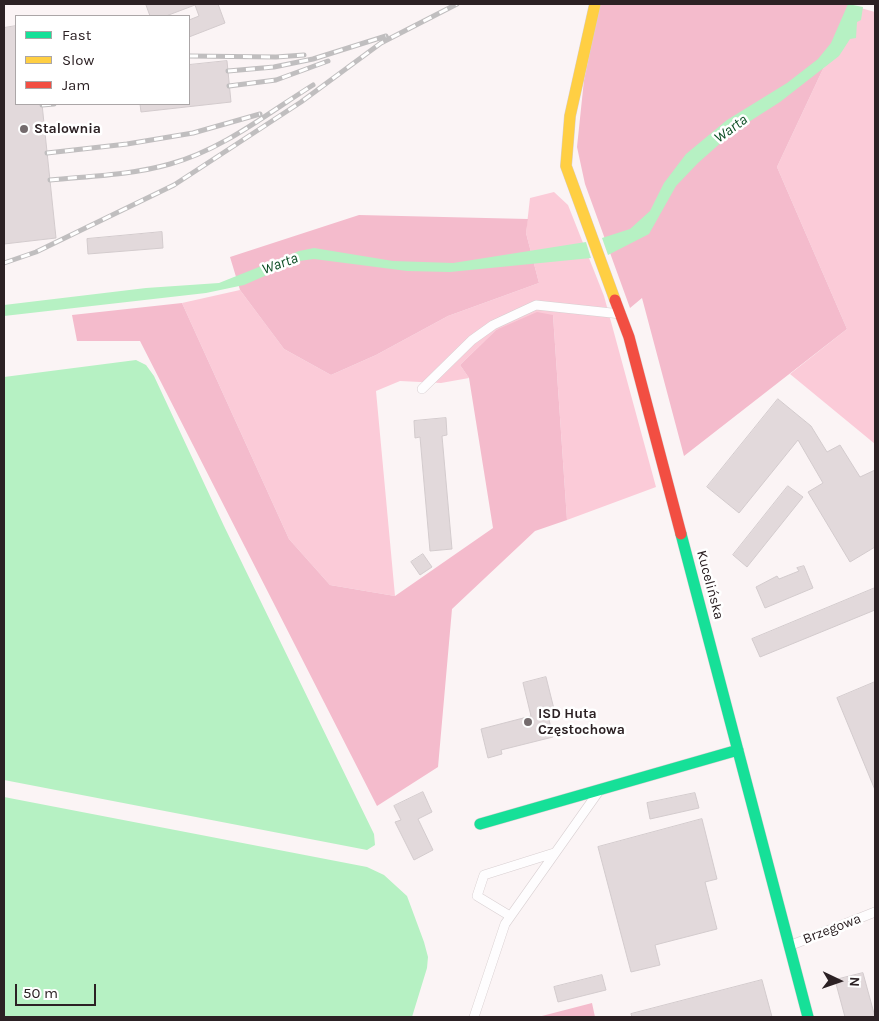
<!DOCTYPE html>
<html>
<head>
<meta charset="utf-8">
<style>
	body { margin:0 }
	#map { position:relative; width:879px; height:1021px; overflow:hidden; background:#fbf4f5; font-family:Karla,sans-serif }
	canvas { display:block }
	.frame { position:absolute; inset:0; border:5px solid #2c2124; pointer-events:none }
	.legend { position:absolute; left:15px; top:15px; width:175px; height:90px; box-sizing:border-box; background:#fff; border:1px solid #aba6a7; margin:0; padding:6px 9px; list-style:none; font-size:15px; color:#2c2124 }
	.legend li { display:flex; align-items:center; gap:10px; height:25px }
	.legend b { width:25px; border:1px solid #aba6a7 }
	.north { position:absolute; left:814px; top:956px; width:50px; height:50px; -webkit-text-stroke:4px #fff; paint-order:stroke; rotate:93deg; font-size:14px; font-weight:700; line-height:20px; text-align:center; color:#2c2124 }
	.north::after { content:''; display:block; margin:auto; width:18px; height:22px; background:#2c2124; clip-path:polygon(50% 0,100% 100%,50% 72%,0 100%) }
	.scale { position:absolute; left:15px; top:984px; width:81px; height:22px; box-sizing:border-box; border:2px solid #2c2124; border-top:0; padding-left:6px; font-size:15px; line-height:18px; white-space:nowrap; color:#2c2124; -webkit-text-stroke:4px #fff; paint-order:stroke }
</style>
</head>
<body>
<div id="map">
<canvas width="879" height="1021"></canvas>
<div class="frame"></div>
<ul class="legend">
<li><b style="height:6px;background:#16e098"></b>Fast</li>
<li><b style="height:6px;background:#ffcf43"></b>Slow</li>
<li><b style="height:6px;background:#f24e42"></b>Jam</li>
</ul>
<div class="north">N</div>
<div class="scale">50 m</div>
</div>
<script>
const g = document.querySelector('canvas').getContext('2d');
g.lineJoin = 'round';
function paint(path, color) { g.fillStyle = color; g.fill(path, 'evenodd'); }
function strokePath(path, color, width, dash) { g.strokeStyle = color; g.lineWidth = width; g.lineCap = dash ? 'butt' : 'round'; g.setLineDash(dash || []); g.stroke(path); }
function drawText(font, color, halo, rows, align = 'center') {
  g.font = font + ' Karla,sans-serif'; g.lineWidth = 5; g.setLineDash([]); g.textBaseline = 'middle'; g.strokeStyle = halo; g.fillStyle = color; for (const [text, x, y, turn = 0] of rows) {
    g.save(); g.translate(x, y); g.rotate((+turn || 0) * Math.PI / 180); g.textAlign = isNaN(turn) ? turn : align; if (halo) g.strokeText(text, 0, 0); g.fillText(text, 0, 0); g.restore();
  }
}
paint(new Path2D(`
	M857,7l18,5v432l-85,-70 57,-45 -70,-162 45,-96z
	M554,192l14,13 36,91 52,191 -89,33 -14,-205 -57,15 -36,35 9,13 -28,5 -41,-2 -24,10 19,205 -65,-11 -41,-46 -107,-236 58,-13 44,59 47,26 45,-20 72,-39 91,-33 -13,-50 4,-35z`), '#fbcbd8');
paint(new Path2D(`
	M600,4h245l12,3 -35,64 -45,96 70,162 -163,127 -42,-158 -12,10 -45,-124 -8,-37 7,-67z
	M359,215l169,4 -2,14 13,50 -91,33 -72,39 -45,20 -47,-26 -44,-59 -10,-33z
	M182,303l107,236 41,46 65,11 98,-68 -24,-150 -9,-13 36,-35 41,-18 16,3 14,205 -32,11 -83,78 -14,158 -61,39 -237,-465h-63l-5,-26z
	M592,1003l3,14h-57z`), '#f4bbcc');
paint(new Path2D(`
	M848,4l15,3 -2,13 -4,2 -1,16 -6,1 -11,17 -59,46 -47,30 -35,31 -22,23 -27,48 -41,21 -6,-17 28,-9 20,-18 14,-28 22,-29 41,-34 60,-37 31,-24 13,-16z
	M586,242l5,16 -141,14 -43,-1 -93,-12 -15,2 -55,24 -38,8 -202,23v-11l142,-17 73,-5 80,-32 15,-3 79,13 60,2z
	M136,360l10,5 8,11 70,150 150,308 1,11 -8,5 -363,-70v-403z
	M4,797l363,70 17,8 23,21 17,46 4,15 -1,11 -15,49h-408z`), '#b6f1c3');
const building = new Path2D(`
	M148,4h70l7,19 -36,14v-17l10,-4 -4,-11 -29,11h-16l-4,-11z
	M16,26v78h26l14,134 -52,6v-216z
	M227,61l4,41 -90,10 -1,-8h49v-39z
	M162,232l1,16 -75,6 -1,-15z
	M778,399l33,27 16,26 13,-7 20,32 15,-7v77l-25,15 -42,-70 15,-9 -25,-43 -59,73 -32,-26z
	M446,418l1,17 -5,1 10,113 -22,2 -10,-114 -5,1 -1,-17z
	M788,486l15,11 -56,70 -14,-12z
	M423,554l9,13 -12,8 -9,-13z
	M804,566l9,22 -48,20 -9,-21 21,-11 2,3 20,-8 -2,-3z
	M875,588v22l-115,47 -8,-18z
	M546,677l8,32 -7,2 6,26 -52,13 1,4 -14,4 -7,-29 50,-13 -8,-33z
	M875,682v108l-38,-92z
	M423,792l9,20 -14,7 15,31 -19,10 -19,-38 6,-2 -7,-14z
	M695,793l4,15 -49,11 -3,-16z
	M702,819l15,60 -12,3 12,47 -62,16 5,20 -29,7 -33,-125z
	M863,973l12,44h-30l-10,-37z
	M602,975l4,15 -48,12 -4,-15z
	M762,980l10,37h-140l-1,-3z`);
paint(building, '#e2d9db');
strokePath(building, '#d3cbcd', 1);
const street = new Path2D(`
	M422,389l50,-49 21,-15 43,-20 85,9
	M510,916l-33,-20 7,-21 70,-22
	M789,946l86,-34
	M474,1017l31,-93 94,-133`);
const fast = new Path2D(`
	M681,534l127,483
	M480,824l258,-74`);
const slow = new Path2D(`
	M595,4l-25,112 -4,50 49,134`);
const jam = new Path2D(`
	M615,300l14,37 52,197`);
strokePath(street, '#d8cfd1', 10);
strokePath(fast, '#d8cfd1', 12);
strokePath(slow, '#d8cfd1', 12);
strokePath(jam, '#d8cfd1', 12);
strokePath(street, '#fefdfe', 9);
strokePath(fast, '#16e098', 11);
strokePath(slow, '#ffcf43', 11);
strokePath(jam, '#f24e42', 11);
const rail = new Path2D(`
	M189,56l87,1 28,-2
	M228,71l46,-4 39,-8 73,-23
	M229,86l47,-6 52,-19
	M42,105l12,-1
	M47,153l80,-9 66,-11 67,-19
	M50,180c39,-4 82,-5 120,-16 52,-14 98,-51 143,-79
	M4,263l32,-11 138,-67 127,-83 80,-59 76,-39`);
strokePath(rail, '#c0bebf', 5);
strokePath(rail, '#fff', 3, [9]);
for (const [x, y, r, color] of [
	[24,129,5,"#746b6d"],
	[528,722,5,"#746b6d"]
]) { const dot = new Path2D(); dot.arc(x, y, r, 0, 2 * Math.PI); g.fillStyle = color; g.fill(dot); strokePath(dot, '#fff', 2); }
drawText('bold 14px', '#2c2124', '#fff', [
	["Stalownia",34,129],
	["ISD Huta",538,714],
	["Częstochowa",538,730]
], 'left');
drawText('14px', '#2c2124', '#fff', [
	["Kucelińska",710,585,75],
	["Brzegowa",832,929,-21]
]);
drawText('italic 15px', '#0b4d24', '#fff', [
	["Warta",731,129,-36],
	["Warta",280,264,-20]
]);
</script>
</body>
</html>
